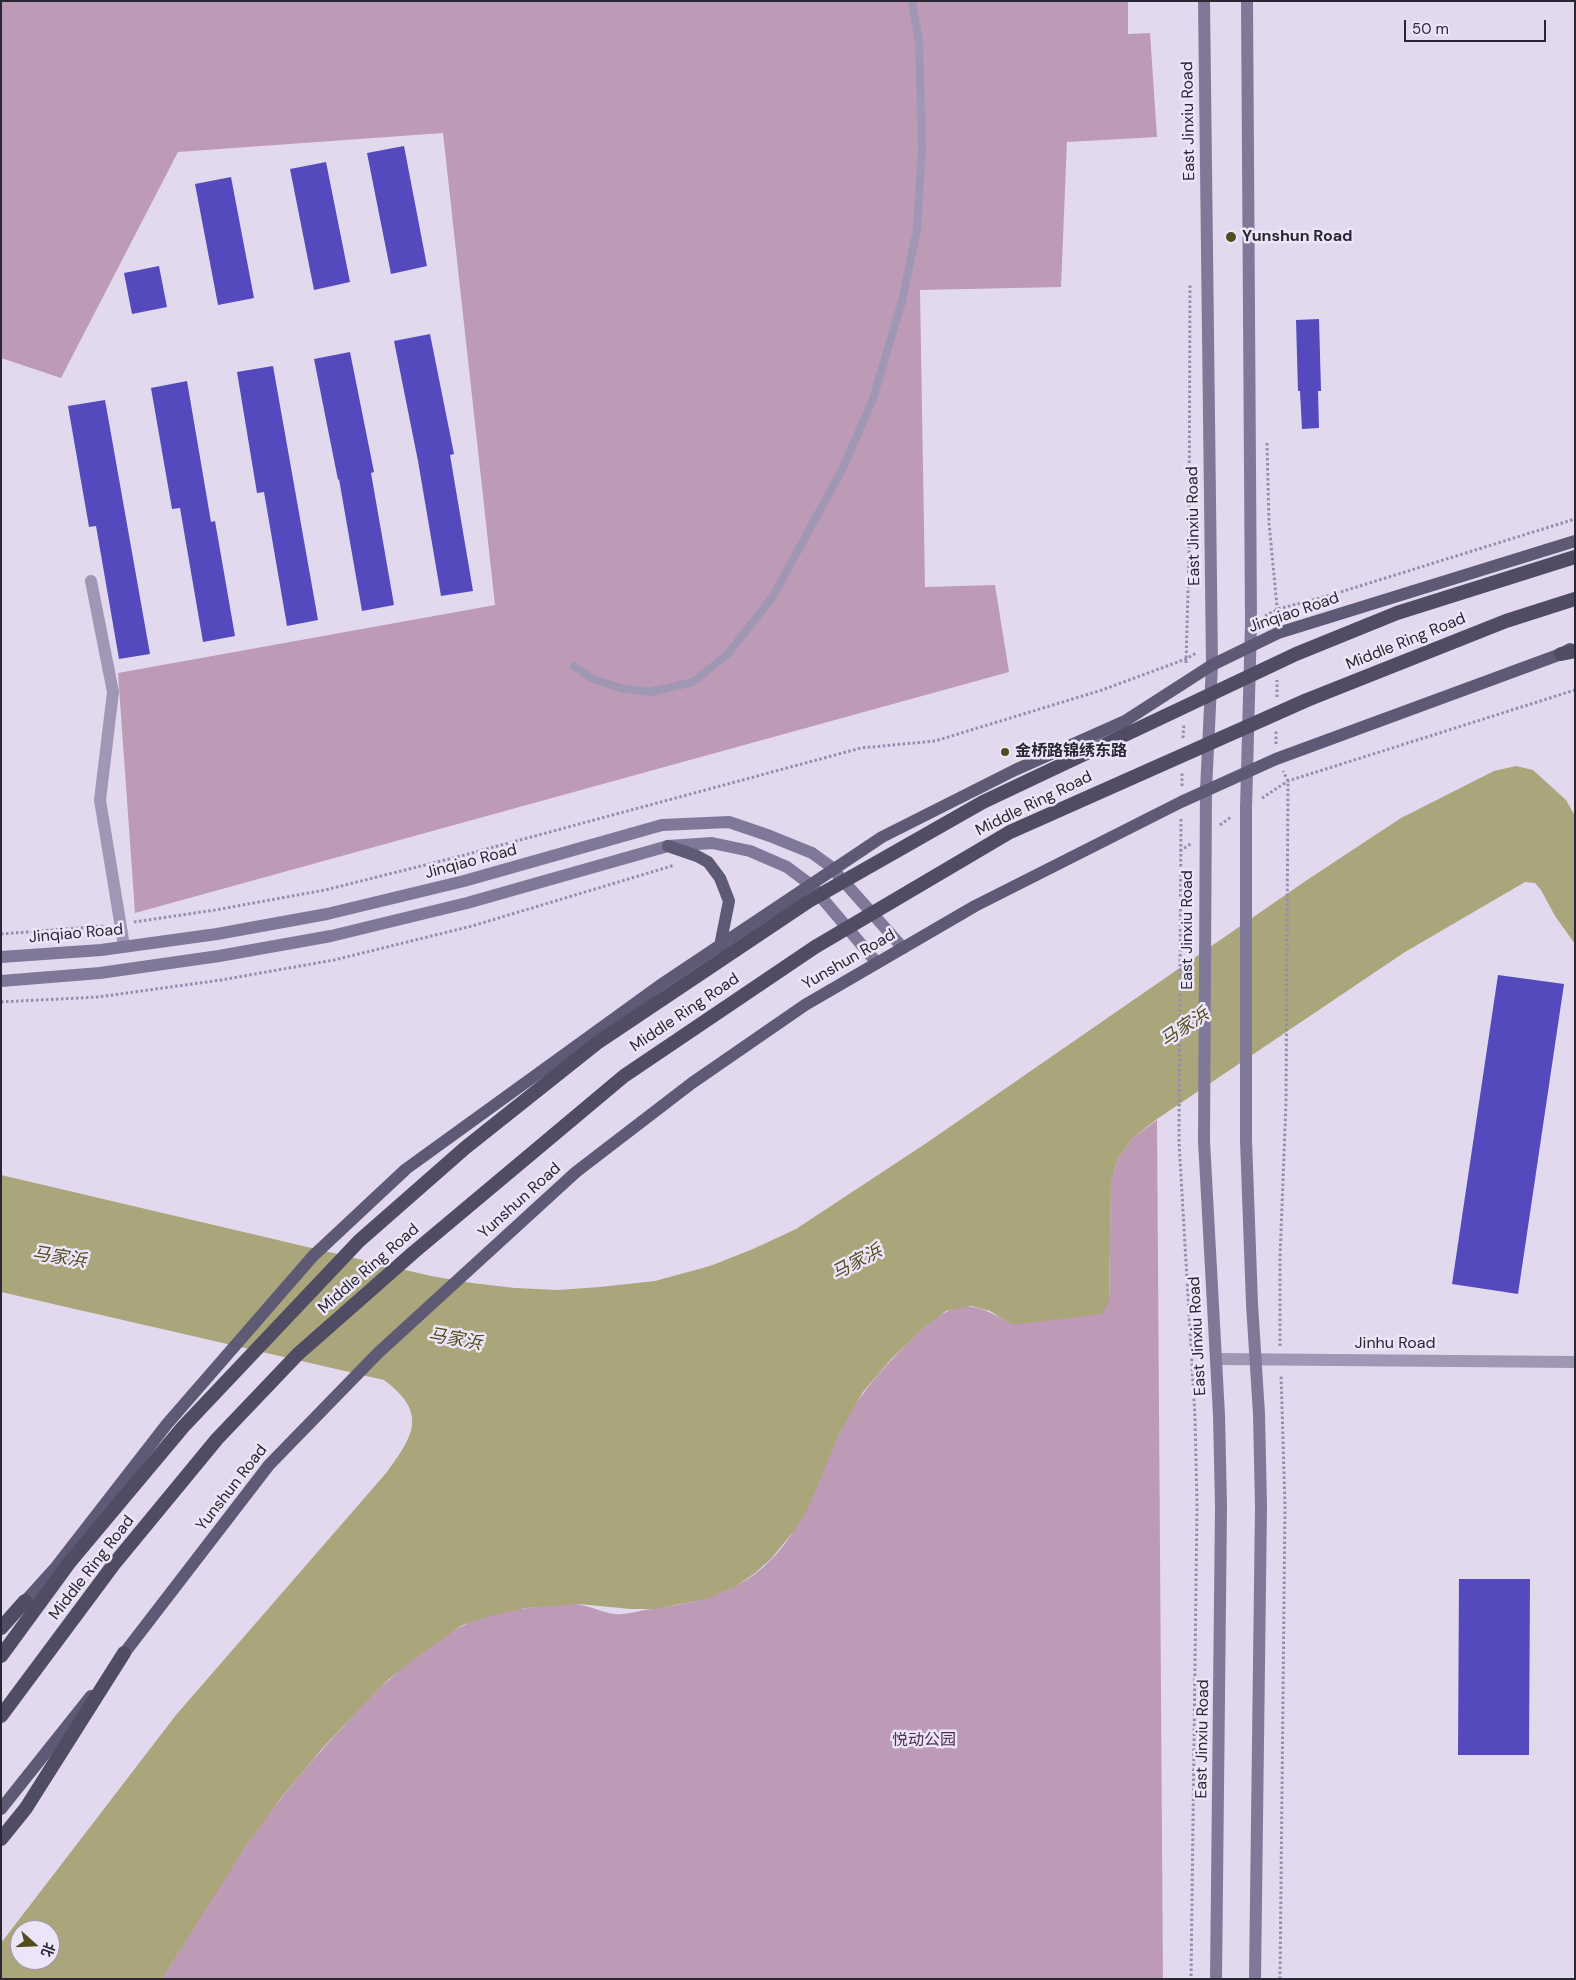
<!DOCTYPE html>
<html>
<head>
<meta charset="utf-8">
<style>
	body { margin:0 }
	#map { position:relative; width:1576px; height:1980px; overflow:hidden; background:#e2d9ef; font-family:"DM Sans","Noto Sans SC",sans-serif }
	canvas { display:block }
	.frame { position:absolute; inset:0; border:2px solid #292733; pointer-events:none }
	.north { position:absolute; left:10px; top:1920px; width:50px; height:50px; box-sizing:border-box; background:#ece5f7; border:1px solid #9e99a9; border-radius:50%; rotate:110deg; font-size:14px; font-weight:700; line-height:20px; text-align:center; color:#292733 }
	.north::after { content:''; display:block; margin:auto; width:18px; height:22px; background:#514d1f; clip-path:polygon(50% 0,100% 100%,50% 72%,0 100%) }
	.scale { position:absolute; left:1404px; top:20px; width:142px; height:22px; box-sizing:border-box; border:2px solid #292733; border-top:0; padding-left:6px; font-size:15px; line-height:18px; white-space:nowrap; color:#292733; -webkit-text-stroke:4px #ece5f7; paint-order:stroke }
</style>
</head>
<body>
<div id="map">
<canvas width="1576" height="1980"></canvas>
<div class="frame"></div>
<div class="north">北</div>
<div class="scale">50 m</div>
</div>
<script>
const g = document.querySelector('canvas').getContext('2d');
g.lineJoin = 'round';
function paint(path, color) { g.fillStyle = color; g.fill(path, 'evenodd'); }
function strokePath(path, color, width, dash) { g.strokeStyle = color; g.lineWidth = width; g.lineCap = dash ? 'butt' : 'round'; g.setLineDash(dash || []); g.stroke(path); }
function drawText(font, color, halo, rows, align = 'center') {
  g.font = font + ' "DM Sans","Noto Sans SC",sans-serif'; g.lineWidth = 5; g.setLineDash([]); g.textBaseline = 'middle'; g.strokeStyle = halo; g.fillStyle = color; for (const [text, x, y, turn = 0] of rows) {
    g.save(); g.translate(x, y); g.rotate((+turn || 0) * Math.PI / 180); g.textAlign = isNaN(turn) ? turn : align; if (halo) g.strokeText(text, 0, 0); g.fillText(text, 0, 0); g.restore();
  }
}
paint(new Path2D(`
	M1,1h1127v33l22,-1 7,104 -90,5 -6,145 -141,3 5,297 70,-2 14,87 -874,241 -17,-240 377,-68 -52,-472 -265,19 -117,226 -60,-20z
	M1157,1120l6,859h-1001c27,-43 53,-88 82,-130 30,-44 64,-85 100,-123 34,-38 72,-74 117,-99 19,-11 46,-17 67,-19 16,-2 38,-7 53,-3 12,2 23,8 34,9 9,1 20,-2 29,-4 40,-5 78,-12 111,-36 48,-37 59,-89 84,-140 18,-38 45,-68 75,-97 38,-35 53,-41 98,-12l97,-23 2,-120 7,-24 16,-21z`), '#bd9bb7');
paint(new Path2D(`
	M1516,766l17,4 33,30 9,16v128l-20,-28 -14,-26 -6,-7 -10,-1 -120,70 -248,167 -23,18 -16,21 -7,24 -2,120 -7,12 -90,11 -22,-14 -19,-5 -25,5 -21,16 -33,31 -29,34 -24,42 -30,72 -12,21 -26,32 -16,14 -20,14 -29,12 -50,10h-25l-53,-5 -52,4 -33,7 -30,10 -38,26 -36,28 -33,34 -35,37 -40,48 -37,51 -82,130h-161v-36l175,-228 211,-243c27,-37 41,-59 -3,-92l-383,-88v-117l430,101 41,7 43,5 43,2 42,-3 55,-6 55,-15 43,-17 43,-20 132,-87 379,-262 94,-62 93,-47zM20,1930h30v30h-30z`), '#aaa57b');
paint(new Path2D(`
	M404,146l23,120 -36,8 -24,-121z
	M326,162l24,120 -36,8 -24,-121z
	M231,177l23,121 -36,7 -23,-121z
	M159,266l8,41 -35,7 -8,-41z
	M1319,319l2,72h-3l1,37 -17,1 -2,-38h-2l-2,-71z
	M430,334l24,120 -4,1 23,136 -32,5 -23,-135 -24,-120z
	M350,352l24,120 -3,1 23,132 -32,6 -23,-132 -1,1 -24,-121z
	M273,366l45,254 -31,6 -23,-134 -7,1 -20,-121z
	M187,381l24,141 4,-1 20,115 -32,6 -23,-134 -8,1 -21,-121z
	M105,400l45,254 -31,5 -23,-133 -7,1 -21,-121z
	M1498,975l66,9 -46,310 -66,-10z
	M1459,1579h71l-1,176h-71z`), '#5449bd');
strokePath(new Path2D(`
	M1267,443l2,80 9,94
	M1265,616l13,-7 53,-14 244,-76
	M1186,663l3,-106 1,-273
	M1277,697v-17
	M1183,738l1,-14
	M1276,744v-14
	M1182,786v-14
	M1262,798l26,-17 287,-91
	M1181,819l-2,323 16,275 2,89 -6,473
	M1220,825l11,-8
	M1180,851l12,-8
	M134,922l81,-12 110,-20 132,-33 404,-109 74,-7 167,-51 84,-31 10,-6
	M1,934l104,-8
	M1,1002l97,-5 123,-17 113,-20 138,-34 203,-61
	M1280,1346v-88l6,-155 2,-322 -5,-10
	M1280,1979l5,-473 -4,-132`), '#958dad', 3, [2.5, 2.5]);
strokePath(new Path2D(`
	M574,666l19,13 28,9 29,4 43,-10 35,-28 45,-58 70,-128 30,-69 29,-98 15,-71 5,-82 -3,-106 -7,-41`), '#a097b4', 8);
strokePath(new Path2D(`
	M91,581l22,111 -13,108 24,146
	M1216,1359l359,3`), '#a097b4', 12);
strokePath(new Path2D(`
	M1204,1l8,664 -6,125 -2,351 15,274 2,91 -5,473
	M1247,1l4,622 -5,185v332l6,164 7,110 2,92 -6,473
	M1,957l100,-7 116,-16 110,-20 137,-33 198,-56 67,-3 41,14 42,17 18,13 73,82
	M1,981l99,-8 119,-17 112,-20 136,-33 201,-57 44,-3 38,8 37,16 24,18 66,78`), '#7f7899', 12);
strokePath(new Path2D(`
	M668,846l29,10 11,6 12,16 9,23 -9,45
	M19,1608l37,-41 111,-143 146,-168 93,-87 253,-183 223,-149 133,-67 110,-49 87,-56 66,-32 297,-92
	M119,1660l150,-195 109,-112 198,-181 116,-89 113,-78 170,-99 206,-104 95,-43 285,-105 9,-5
	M1,1809l90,-113`), '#5e5974', 12);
strokePath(new Path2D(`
	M1561,654l14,-3
	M1,1628l24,-27
	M1,1839l25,-31 98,-155`), '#504c64', 14);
strokePath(new Path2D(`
	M1,1656l68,-93 114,-136 176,-186 106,-93 132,-105 212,-142 174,-99 313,-148 101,-41 178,-56
	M1,1716l113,-152 103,-125 81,-85 116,-102 210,-176 191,-129 195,-115 297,-132 199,-79 69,-22`), '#504c64', 14);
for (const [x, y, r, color] of [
	[1231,237,6,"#514d1f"],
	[1005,752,5,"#514d1f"]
]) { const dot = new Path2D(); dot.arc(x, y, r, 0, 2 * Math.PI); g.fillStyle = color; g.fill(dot); strokePath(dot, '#ece5f7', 2); }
drawText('16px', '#292733', '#ece5f7', [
	["East Jinxiu Road",1189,121,-91],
	["East Jinxiu Road",1194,526,-91],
	["Jinqiao Road",1294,613,-19],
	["Middle Ring Road",1406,642,-22],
	["Middle Ring Road",1034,804,-26],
	["Jinqiao Road",471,862,-15],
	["East Jinxiu Road",1188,930,-90],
	["Jinqiao Road",76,934,-5],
	["Yunshun Road",849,960,-30],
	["Middle Ring Road",685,1013,-34],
	["Yunshun Road",520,1201,-42],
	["Middle Ring Road",369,1269,-41],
	["East Jinxiu Road",1198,1336,-93],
	["Jinhu Road",1395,1344],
	["Yunshun Road",232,1488,-52],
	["Middle Ring Road",92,1568,-52],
	["East Jinxiu Road",1203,1739,-89]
]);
drawText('bold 16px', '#292733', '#ece5f7', [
	["Yunshun Road",1242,237],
	["金桥路锦绣东路",1015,752]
], 'left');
drawText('16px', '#4f2c48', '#ece5f7', [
	["悦动公园",924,1741]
]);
drawText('italic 18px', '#514d1f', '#ece5f7', [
	["马家浜",1185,1028,-34],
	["马家浜",59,1258,9],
	["马家浜",857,1263,-28],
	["马家浜",455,1340,10]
]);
</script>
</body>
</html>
